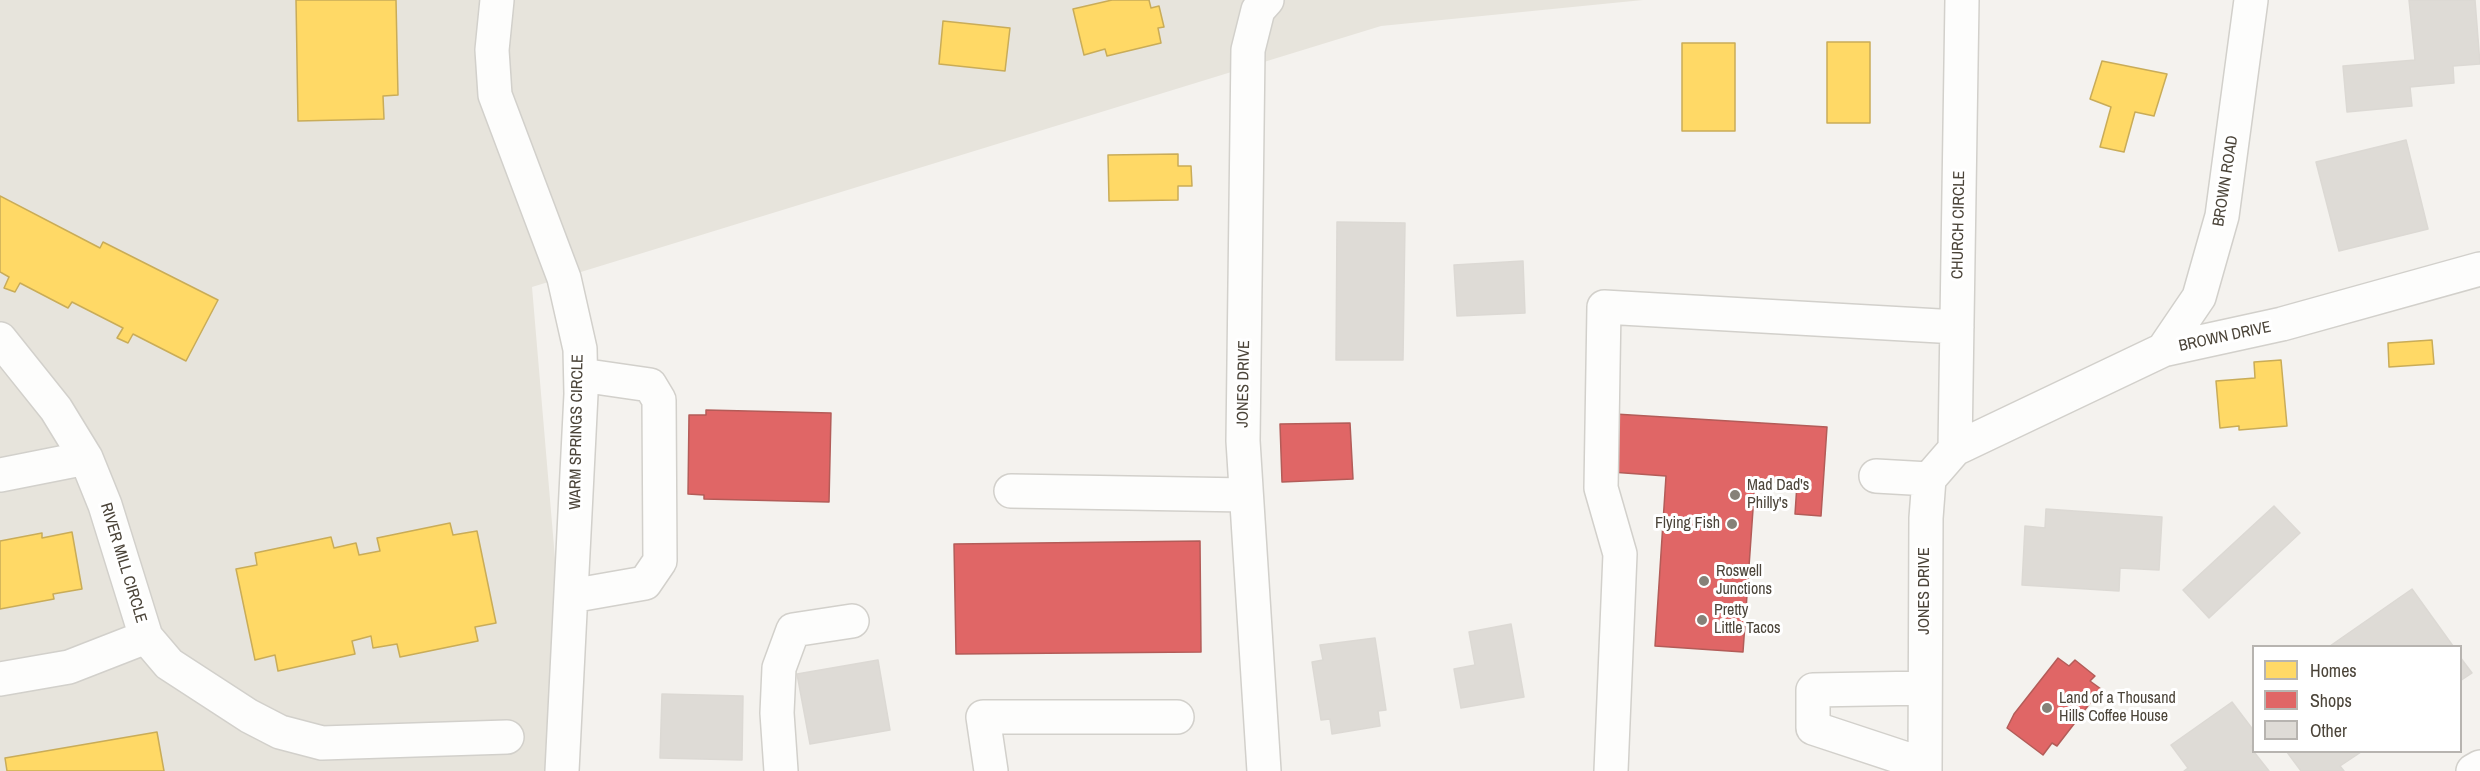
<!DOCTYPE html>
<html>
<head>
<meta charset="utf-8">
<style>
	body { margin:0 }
	#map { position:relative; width:2480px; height:771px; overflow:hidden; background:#f4f2ee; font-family:"Archivo Narrow",sans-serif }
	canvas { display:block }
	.legend { position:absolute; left:2252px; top:645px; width:210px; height:108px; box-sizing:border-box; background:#fff; border:2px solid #b7b4b0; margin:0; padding:8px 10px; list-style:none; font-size:18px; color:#4b4439 }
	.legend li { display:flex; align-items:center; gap:12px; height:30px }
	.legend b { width:30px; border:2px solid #b7b4b0 }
</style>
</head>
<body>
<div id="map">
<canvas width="2480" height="771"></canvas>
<ul class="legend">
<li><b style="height:16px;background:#ffd966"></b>Homes</li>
<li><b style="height:16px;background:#e06666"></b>Shops</li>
<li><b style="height:16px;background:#dedbd6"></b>Other</li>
</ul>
</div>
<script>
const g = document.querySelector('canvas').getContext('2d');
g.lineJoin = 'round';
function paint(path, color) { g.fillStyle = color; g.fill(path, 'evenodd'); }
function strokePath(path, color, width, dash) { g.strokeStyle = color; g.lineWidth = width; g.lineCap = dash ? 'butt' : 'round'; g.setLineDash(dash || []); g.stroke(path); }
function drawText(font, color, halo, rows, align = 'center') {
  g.font = font + ' "Archivo Narrow",sans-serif'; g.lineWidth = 6; g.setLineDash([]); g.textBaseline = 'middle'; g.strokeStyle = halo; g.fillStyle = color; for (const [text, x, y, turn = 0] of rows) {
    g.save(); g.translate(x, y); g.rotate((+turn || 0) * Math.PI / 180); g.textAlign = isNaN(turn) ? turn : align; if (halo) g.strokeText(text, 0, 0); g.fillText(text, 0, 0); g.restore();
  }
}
paint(new Path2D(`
	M0,0h1643l-262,26 -849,261 41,484h-573z`), '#e7e4dc');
const homes = new Path2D(`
	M296,0h100l2,95 -15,1 1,23 -86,2z
	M1112,0h37l2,8 8,-2 5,21 -6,1 3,15 -54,13 -2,-7 -21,6 -11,-46z
	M943,21l67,7 -5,43 -66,-7z
	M1827,42h43v81h-43z
	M1682,43h53v88h-53z
	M2102,61l65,13 -13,42 -19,-4 -11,40 -24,-5 11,-40 -21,-8z
	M1178,154v12h13l1,20h-14v14l-69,1 -1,-46z
	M0,196l100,52 3,-6 115,58 -32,61 -53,-27 -5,9 -11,-5 6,-10 -51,-26 -4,6 -48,-25 -5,9 -11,-4 5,-11 -9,-5z
	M2432,340l2,24 -45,3 -1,-24z
	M2281,360l6,66 -48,4v-4l-19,2 -4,-47 39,-3 -1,-16z
	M450,523l3,12 24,-4 19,92 -21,4 3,14 -78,16 -3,-13 -24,4 -2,-12 -19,5 3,13 -77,17 -3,-16 -20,5 -19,-91 21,-4 -2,-12 76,-16 3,11 22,-5 3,12 21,-4 -3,-13z
	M72,532l10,57 -29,5 1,5 -54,10v-68l42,-8v5z
	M157,732l7,39h-157l-2,-13z`);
paint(homes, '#ffd966');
strokePath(homes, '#c9ac58', 1.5);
const shops = new Path2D(`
	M706,410l125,3 -2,89 -125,-3v-4l-16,-1 1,-79h17z
	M1615,414l212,13 -6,89 -26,-2 2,-30 -42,-3 -12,171 -88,-6 11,-170 -55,-4z
	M1350,423l3,56 -71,3 -2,-58z
	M1200,541l1,111 -245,2 -2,-110z
	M2058,658l11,8 6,-6 20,16 -5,5 11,8 -44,57 -5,-3 -9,12 -36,-27 7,-14z`);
paint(shops, '#e06666');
strokePath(shops, '#b35c58', 1.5);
const building = new Path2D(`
	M2409,0h66l5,64 -27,2 1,17 -44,4 2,19 -65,6 -4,-46 72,-6z
	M2406,140l22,89 -89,22 -23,-89z
	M1337,222l68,1 -2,137h-67z
	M1523,261l2,52 -68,3 -3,-51z
	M2274,506l26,27 -91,85 -26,-28z
	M2046,509l116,8 -3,53 -39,-2 -1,23 -97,-6 3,-59 20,2z
	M2412,589l41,57h-123z
	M1511,624l13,73 -63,11 -7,-39 21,-4 -6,-33z
	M1375,638l11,72 -8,1 2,15 -48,8 -2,-15 -9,1 -9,-58 11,-2 -3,-15z
	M2460,657l12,16 -12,8z
	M878,660l12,70 -80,14 -13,-70z
	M662,694l81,2 -1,64 -82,-2z
	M2232,702l22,29v14l-3,1 3,6 15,19h-85l4,-3 -17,-23z
	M2287,752h74l-21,14 4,5h-43z`);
paint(building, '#dedbd6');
strokePath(building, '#dcd9d4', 1.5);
const minor = new Path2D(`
	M497,0l-5,50 3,45 69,183 16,71 1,45 -19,377
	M0,339l56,70 30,49 19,47 41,132 23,27 80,52 31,16 42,11 185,-6
	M2163,350l36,-53 23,-81 29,-216
	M1955,449l7,-449
	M0,475l86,-17
	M1876,476l53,3
	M1011,491l235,4
	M571,596l74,-13 15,-22 -1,-161 -9,-15 -69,-10
	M0,679l69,-12 77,-30
	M1925,765l-112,-37v-38l112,-2
	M781,771l-4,-58 2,-45 14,-38 59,-9
	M991,771l-8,-54h194
	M1264,771l-21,-330 5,-391 10,-40 9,-10
	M1611,771l9,-217 -19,-66 3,-181 353,20
	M1925,771l1,-253 3,-39 26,-30 208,-99 119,-26 198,-55
	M2473,771l7,-4`);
strokePath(minor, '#d2d0cb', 36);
strokePath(minor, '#fdfdfc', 33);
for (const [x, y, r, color] of [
	[1735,495,6,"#868178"],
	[1732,524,6,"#868178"],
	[1704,581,6,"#868178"],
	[1702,620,6,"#868178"],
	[2047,708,6,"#868178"]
]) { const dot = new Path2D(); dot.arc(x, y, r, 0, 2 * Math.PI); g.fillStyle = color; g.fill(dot); strokePath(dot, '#fff', 2); }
drawText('16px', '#4b4439', '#fff', [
	["BROWN ROAD",2226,181,-81],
	["CHURCH CIRCLE",1959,225,-89],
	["BROWN DRIVE",2225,337,-12],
	["JONES DRIVE",1244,384,-89],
	["WARM SPRINGS CIRCLE",577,432,-89],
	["RIVER MILL CIRCLE",123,563,73],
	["JONES DRIVE",1925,591,-90]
]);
drawText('16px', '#4b4439', '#fff', [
	["Mad Dad's",1747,486],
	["Philly's",1747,504],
	["Flying Fish",1720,524,"right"],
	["Roswell",1716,572],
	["Junctions",1716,590],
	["Pretty",1714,611],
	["Little Tacos",1714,629],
	["Land of a Thousand",2059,699],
	["Hills Coffee House",2059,717]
], 'left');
</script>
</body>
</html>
